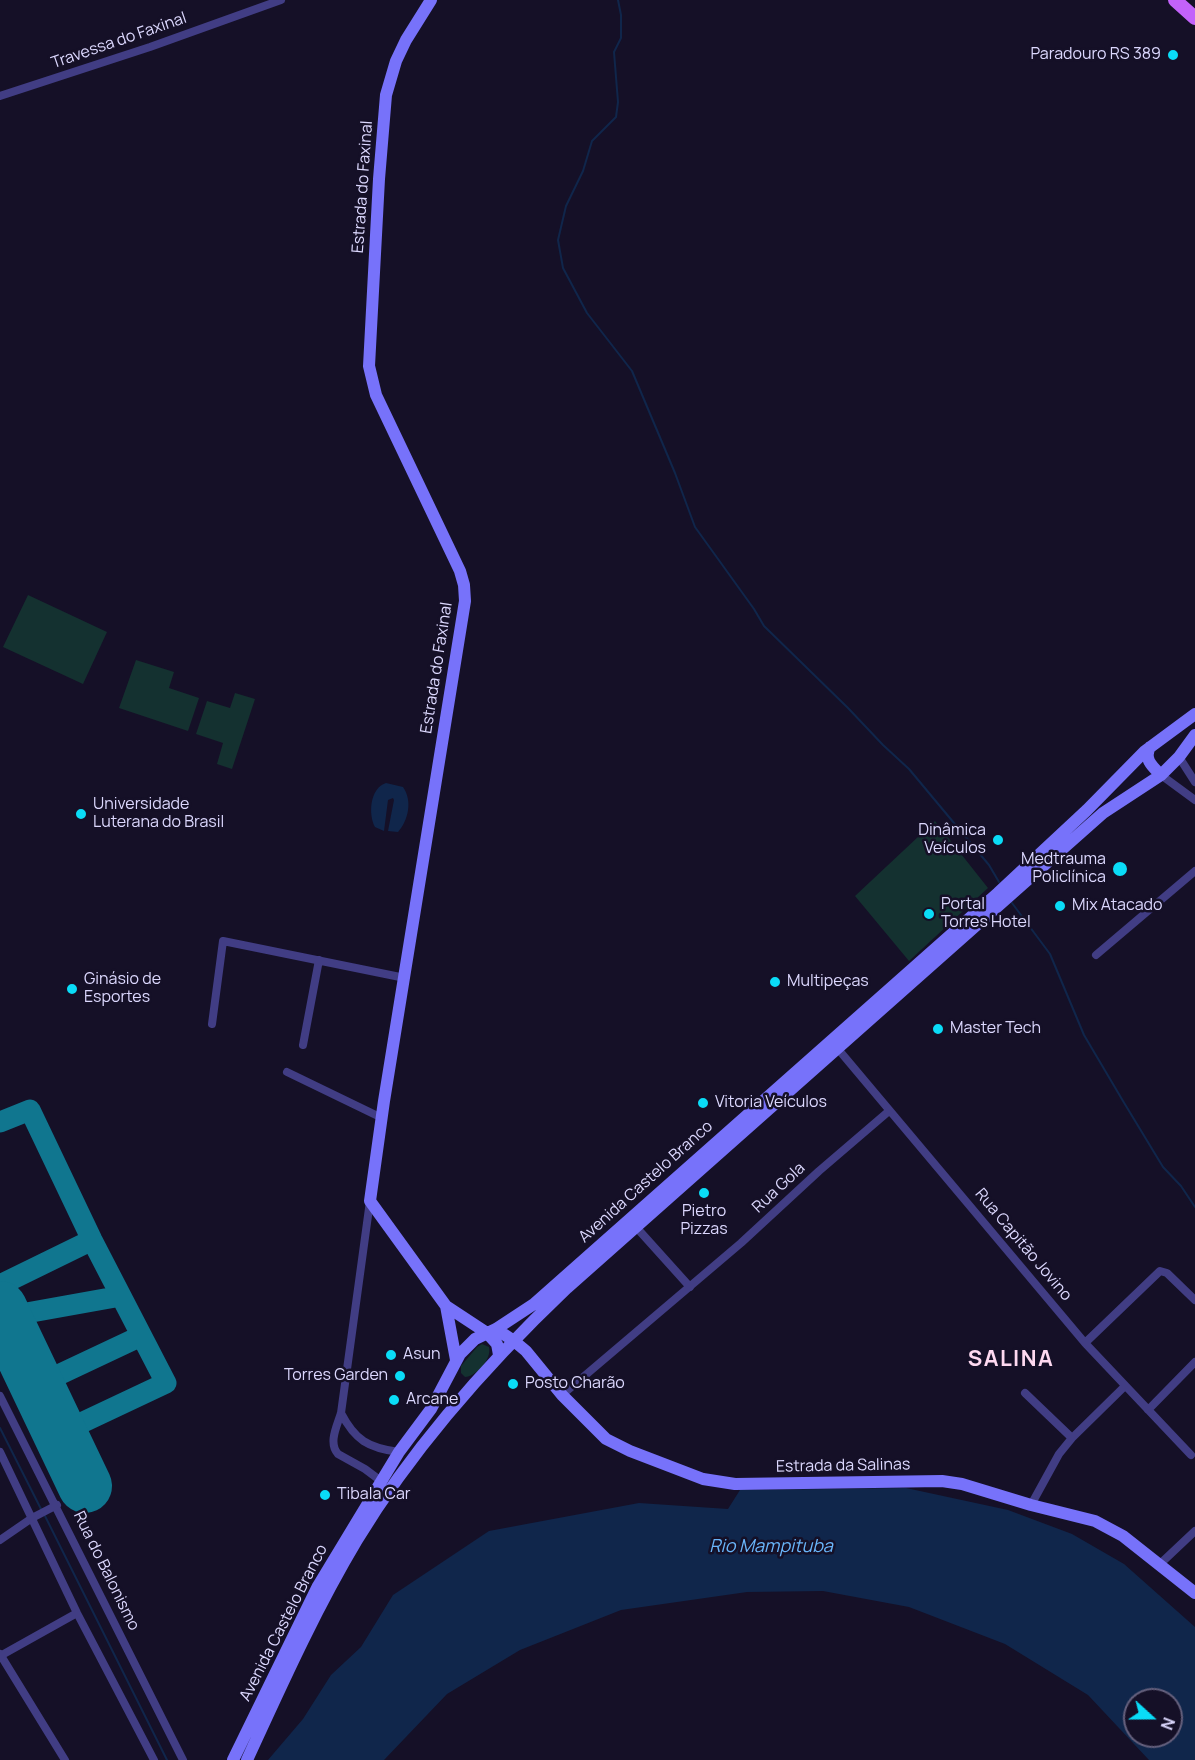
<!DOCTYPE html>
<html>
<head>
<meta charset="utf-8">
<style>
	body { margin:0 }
	#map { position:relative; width:1195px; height:1760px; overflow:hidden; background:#151027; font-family:Manrope,sans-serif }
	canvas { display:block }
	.north { position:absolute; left:1123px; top:1688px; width:60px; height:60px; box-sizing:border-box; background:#151027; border:2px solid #65607d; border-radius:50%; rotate:111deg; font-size:16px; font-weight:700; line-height:24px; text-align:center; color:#dcd8fe }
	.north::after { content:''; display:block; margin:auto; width:21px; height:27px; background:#0adcf7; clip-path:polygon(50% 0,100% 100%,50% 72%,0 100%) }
</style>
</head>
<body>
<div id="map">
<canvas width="1195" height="1760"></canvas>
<div class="north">N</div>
</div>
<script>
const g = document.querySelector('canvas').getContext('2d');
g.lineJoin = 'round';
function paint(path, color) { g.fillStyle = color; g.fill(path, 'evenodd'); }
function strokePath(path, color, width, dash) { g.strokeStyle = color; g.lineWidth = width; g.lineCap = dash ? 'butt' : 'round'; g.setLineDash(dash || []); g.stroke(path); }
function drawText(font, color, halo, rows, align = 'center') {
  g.font = font + ' Manrope,sans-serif'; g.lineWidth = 5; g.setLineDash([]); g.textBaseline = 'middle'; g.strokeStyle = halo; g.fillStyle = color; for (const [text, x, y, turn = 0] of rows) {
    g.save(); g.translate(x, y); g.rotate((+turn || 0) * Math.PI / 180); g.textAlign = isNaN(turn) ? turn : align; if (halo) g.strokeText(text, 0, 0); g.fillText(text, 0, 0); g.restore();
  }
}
paint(new Path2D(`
	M28,595l79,37 -24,52 -80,-37z
	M136,660l38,12 -5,16 30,10 -11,33 -69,-23z
	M235,693l20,6 -23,70 -15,-5 6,-21 -27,-9 11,-33 23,7z
	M935,821l53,67 -79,73 -54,-65z
	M482,1344l7,3c3,12 -12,29 -24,30l-4,-4v-7l16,-19z`), '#143130');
paint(new Path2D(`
	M386,783l17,4c10,14 5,34 -5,45l-10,-1 6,-31 -1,-2 -5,2 -4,31 -9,-4c-7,-13 -5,-39 11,-44z
	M906,1488l102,22 64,24 52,30 71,63v133h-46l-61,-65 -83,-51 -96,-37 -86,-16 -76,1 -126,18 -101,40 -73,44 -63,66h-116l35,-41 28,-44 30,-28 32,-52 96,-64 150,-28 89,6 12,-19zM1135,1700h36v36h-36z`), '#10264b');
strokePath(new Path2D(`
	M618,0l3,15v23l-7,14 4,50 -2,15 -24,24 -9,30 -17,35 -8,34 5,28 24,45 45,58 43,102 20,54 59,82 10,17 84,82 35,37 26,24 80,96 10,17
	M1012,903l38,51 34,81 39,66 40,66 18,19 14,21
	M0,1428l42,83
	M45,1516l122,244`), '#10264b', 2);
strokePath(new Path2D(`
	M0,1122l30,-12 62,130 74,143 -106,50
	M0,1285l92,-45
	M4,1317l117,-21
	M37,1385l104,-49`), '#10768f', 21);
strokePath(new Path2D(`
	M0,1308l85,178`), '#10768f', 54);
strokePath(new Path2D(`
	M0,96l150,-49 131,-47
	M1179,757l16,25
	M1161,775l34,25
	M1096,955l99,-84
	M212,1024l11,-83 182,37
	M303,1045l16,-85
	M838,1049l247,294 106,112
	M287,1072l95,46
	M370,1201l-29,212c-4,13 -13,30 -3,41l27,15 16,12
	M636,1227l54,60
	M1085,1343l75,-72 7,2 28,27
	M1025,1393l47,45
	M562,1395l179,-152 78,-72 70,-60
	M0,1396l183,364
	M1148,1410l47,-48
	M341,1413c14,27 27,35 58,39
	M0,1452l77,161 77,147
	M1031,1505l28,-51 13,-16 53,-52
	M0,1540l32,-22 25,-13
	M1160,1564l35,-33
	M0,1654l65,106
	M0,1656l77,-43`), '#413d84', 8);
strokePath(new Path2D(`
	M431,0l-25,40 -10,21 -10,34 -7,84 -10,187 7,29 84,176 4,14 1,16 -81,500 -14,100 76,105 41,27 10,11 2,11
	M1150,747c-7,12 3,20 11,28
	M446,1306l10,54
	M496,1329l18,12 12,10 36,44 44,44 24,12 73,28 32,5 207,-3 20,3 69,21 64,16 28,15 72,57
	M233,1760l85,-174 81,-134 32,-43 29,-55 15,-15 21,-10 38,-25 464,-411 89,-83 58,-59 50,-37
	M247,1760c34,-74 68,-150 110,-220 57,-94 130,-176 210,-252l536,-475 58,-38 18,-18 16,-22`), '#7772fa', 12);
strokePath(new Path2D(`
	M1175,0l20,18`), '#c362fa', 14);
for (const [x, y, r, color] of [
	[1173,55,6,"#0adcf7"],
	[81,814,6,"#0adcf7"],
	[998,840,6,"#0adcf7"],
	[1120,869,8,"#0adcf7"],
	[1060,906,6,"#0adcf7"],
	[929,914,6,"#0adcf7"],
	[775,982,6,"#0adcf7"],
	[72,989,6,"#0adcf7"],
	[938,1029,6,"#0adcf7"],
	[703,1103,6,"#0adcf7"],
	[704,1193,6,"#0adcf7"],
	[391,1355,6,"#0adcf7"],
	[400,1376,6,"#0adcf7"],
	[513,1384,6,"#0adcf7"],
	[394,1400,6,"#0adcf7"],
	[325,1495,6,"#0adcf7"]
]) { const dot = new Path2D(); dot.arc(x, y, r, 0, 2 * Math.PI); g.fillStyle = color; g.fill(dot); strokePath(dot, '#151027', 2); }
drawText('16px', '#dcd8fe', '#151027', [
	["Travessa do Faxinal",119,41,-19],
	["Estrada do Faxinal",363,187,-86],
	["Estrada do Faxinal",437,668,-81],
	["Avenida Castelo Branco",646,1182,-42],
	["Rua Gola",779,1188,-43],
	["Rua Capitão Jovino",1023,1245,50],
	["Estrada da Salinas",843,1466,-1],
	["Rua do Balonismo",106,1571,64],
	["Avenida Castelo Branco",284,1623,-63]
]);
drawText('16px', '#dcd8fe', '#151027', [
	["Paradouro RS 389",1161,55,"right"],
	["Universidade",93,805],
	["Luterana do Brasil",93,823],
	["Dinâmica",986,831,"right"],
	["Veículos",986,849,"right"],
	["Medtrauma",1106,860,"right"],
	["Policlínica",1106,878,"right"],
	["Portal",941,905],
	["Torres Hotel",941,923],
	["Mix Atacado",1072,906],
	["Ginásio de",84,980],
	["Esportes",84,998],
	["Multipeças",787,982],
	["Master Tech",950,1029],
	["Vitoria Veículos",715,1103],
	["Pietro",704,1212,"center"],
	["Pizzas",704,1230,"center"],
	["Asun",403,1355],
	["Torres Garden",388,1376,"right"],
	["Posto Charão",525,1384],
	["Arcane",406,1400],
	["Tibala Car",337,1495]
], 'left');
drawText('italic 18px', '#69b5fa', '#151027', [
	["Rio Mampituba",771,1547]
]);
g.letterSpacing = '1.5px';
drawText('bold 22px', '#fed9f0', '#151027', [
	["SALINA",1011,1360]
]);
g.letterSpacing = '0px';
</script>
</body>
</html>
